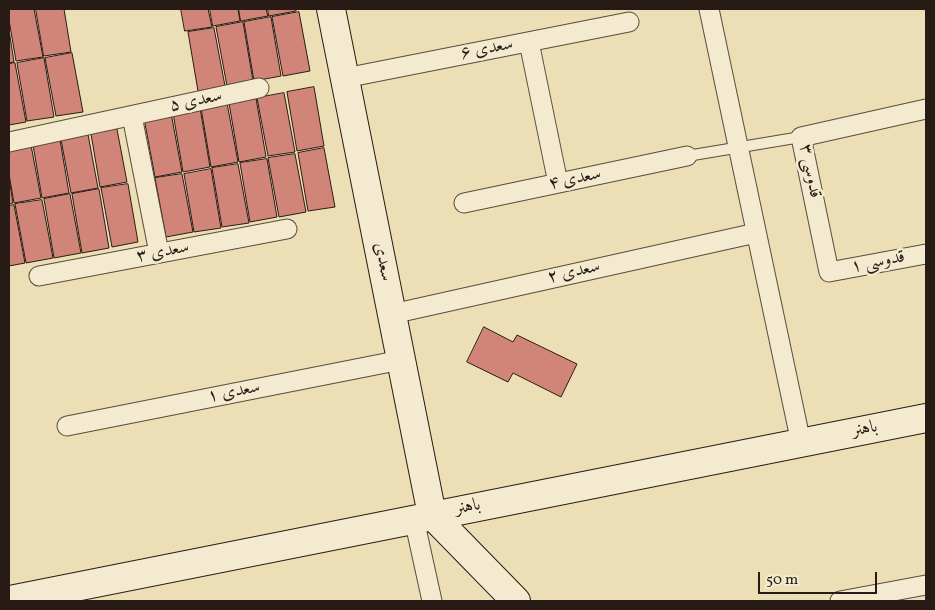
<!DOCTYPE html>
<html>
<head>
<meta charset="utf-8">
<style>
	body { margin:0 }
	#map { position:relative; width:935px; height:610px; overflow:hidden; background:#eddfb5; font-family:Vollkorn,serif }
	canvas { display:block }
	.frame { position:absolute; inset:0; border:10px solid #281b15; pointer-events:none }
	.scale { position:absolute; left:758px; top:572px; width:119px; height:22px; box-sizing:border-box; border:2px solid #281b15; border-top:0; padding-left:6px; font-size:15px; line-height:18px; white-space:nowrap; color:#281b15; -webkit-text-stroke:4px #f3eacf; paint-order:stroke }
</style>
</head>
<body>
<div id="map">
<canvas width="935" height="610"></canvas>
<div class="frame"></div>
<div class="scale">50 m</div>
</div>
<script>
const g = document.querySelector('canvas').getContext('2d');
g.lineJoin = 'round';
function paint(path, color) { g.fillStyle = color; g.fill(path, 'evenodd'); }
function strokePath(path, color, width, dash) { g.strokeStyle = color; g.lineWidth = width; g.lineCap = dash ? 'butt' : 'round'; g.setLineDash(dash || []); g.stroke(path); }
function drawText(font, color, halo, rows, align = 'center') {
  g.font = font + ' Vollkorn,Amiri,serif'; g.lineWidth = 5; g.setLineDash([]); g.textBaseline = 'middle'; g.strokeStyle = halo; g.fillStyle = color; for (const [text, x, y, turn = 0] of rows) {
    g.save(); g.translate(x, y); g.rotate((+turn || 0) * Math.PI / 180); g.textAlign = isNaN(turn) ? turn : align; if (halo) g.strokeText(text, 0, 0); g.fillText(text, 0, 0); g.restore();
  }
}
const building = new Path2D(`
	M9,9h25l9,48 -27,4 -7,-41z
	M36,9h28l7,43 -27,4z
	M181,9h27l4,18 -27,4z
	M210,9h28l2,12 -27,5z
	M239,9h27l2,7 -27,5z
	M268,9h28v2l-27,5z
	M299,12l11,59 -27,5 -11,-59z
	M271,17l10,59 -27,5 -10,-59z
	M243,22l10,59 -26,5 -11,-59z
	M214,28l11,58 -27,5 -10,-59z
	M9,30l5,32 -5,1z
	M72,53l11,59 -27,4 -11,-58z
	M44,58l10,59 -27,4 -10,-58z
	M15,63l11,59 -17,3v-61z
	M314,87l10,59 -27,5 -10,-59z
	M284,93l11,59 -27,4 -11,-58z
	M256,98l10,59 -27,5 -10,-59z
	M227,103l11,59 -27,5 -10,-59z
	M200,108l10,59 -27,5 -10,-59z
	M171,113l11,59 -27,5 -11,-59z
	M116,124l11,58 -27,5 -10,-59z
	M87,129l11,59 -27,5 -11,-59z
	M59,134l10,59 -27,5 -10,-59z
	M30,140l11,58 -27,5 -5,-29v-31z
	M324,148l11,59 -27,4 -10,-58z
	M295,154l11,58 -27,5 -11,-59z
	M267,159l10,58 -27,5 -10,-59z
	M238,164l11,59 -27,4 -10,-59z
	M211,169l10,59 -27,4 -10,-58z
	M182,174l11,58 -27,5 -11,-59z
	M9,178l4,25 -4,1z
	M128,184l10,58 -26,5 -11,-59z
	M99,189l10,59 -27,5 -10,-59z
	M70,194l11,59 -27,5 -10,-59z
	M42,200l11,58 -27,5 -11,-59z
	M14,205l11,58 -16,3v-60z
	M484,327l29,15 4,-7 60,29 -16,33 -48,-24 -5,9 -41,-20z`);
paint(building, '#d18579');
strokePath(building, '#281b15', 1);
const lane = new Path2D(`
	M687,156l114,-19`);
const street = new Path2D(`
	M709,9l92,434
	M529,42l29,141
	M345,78l284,-56
	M926,109l-125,28 28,135 97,-18
	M132,116l27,137
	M9,142l250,-54
	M464,203l223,-47
	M39,276l248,-47
	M392,314l364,-81
	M67,426l334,-66
	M414,519l18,82
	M840,601l86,-16`);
const secondary = new Path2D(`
	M331,9l101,506 84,86
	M10,600l916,-182`);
strokePath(lane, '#594c3d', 12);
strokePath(street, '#594c3d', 21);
strokePath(secondary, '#281b15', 30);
strokePath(lane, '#f3eacf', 10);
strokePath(street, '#f3eacf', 19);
strokePath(secondary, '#f3eacf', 28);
drawText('18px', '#281b15', '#f3eacf', [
	["سعدی ۶",487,50,-11],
	["سعدی ۵",196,102,-12],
	["قدوسی ۳",809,171,79],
	["سعدی ۴",575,180,-12],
	["سعدی ۳",163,253,-11],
	["سعدی",382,262,79],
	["قدوسی ۱",878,263,-11],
	["سعدی ۲",574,273,-13],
	["سعدی ۱",234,393,-11],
	["باهنر",865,430,-11],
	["باهنر",468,508,-11]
]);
</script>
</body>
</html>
